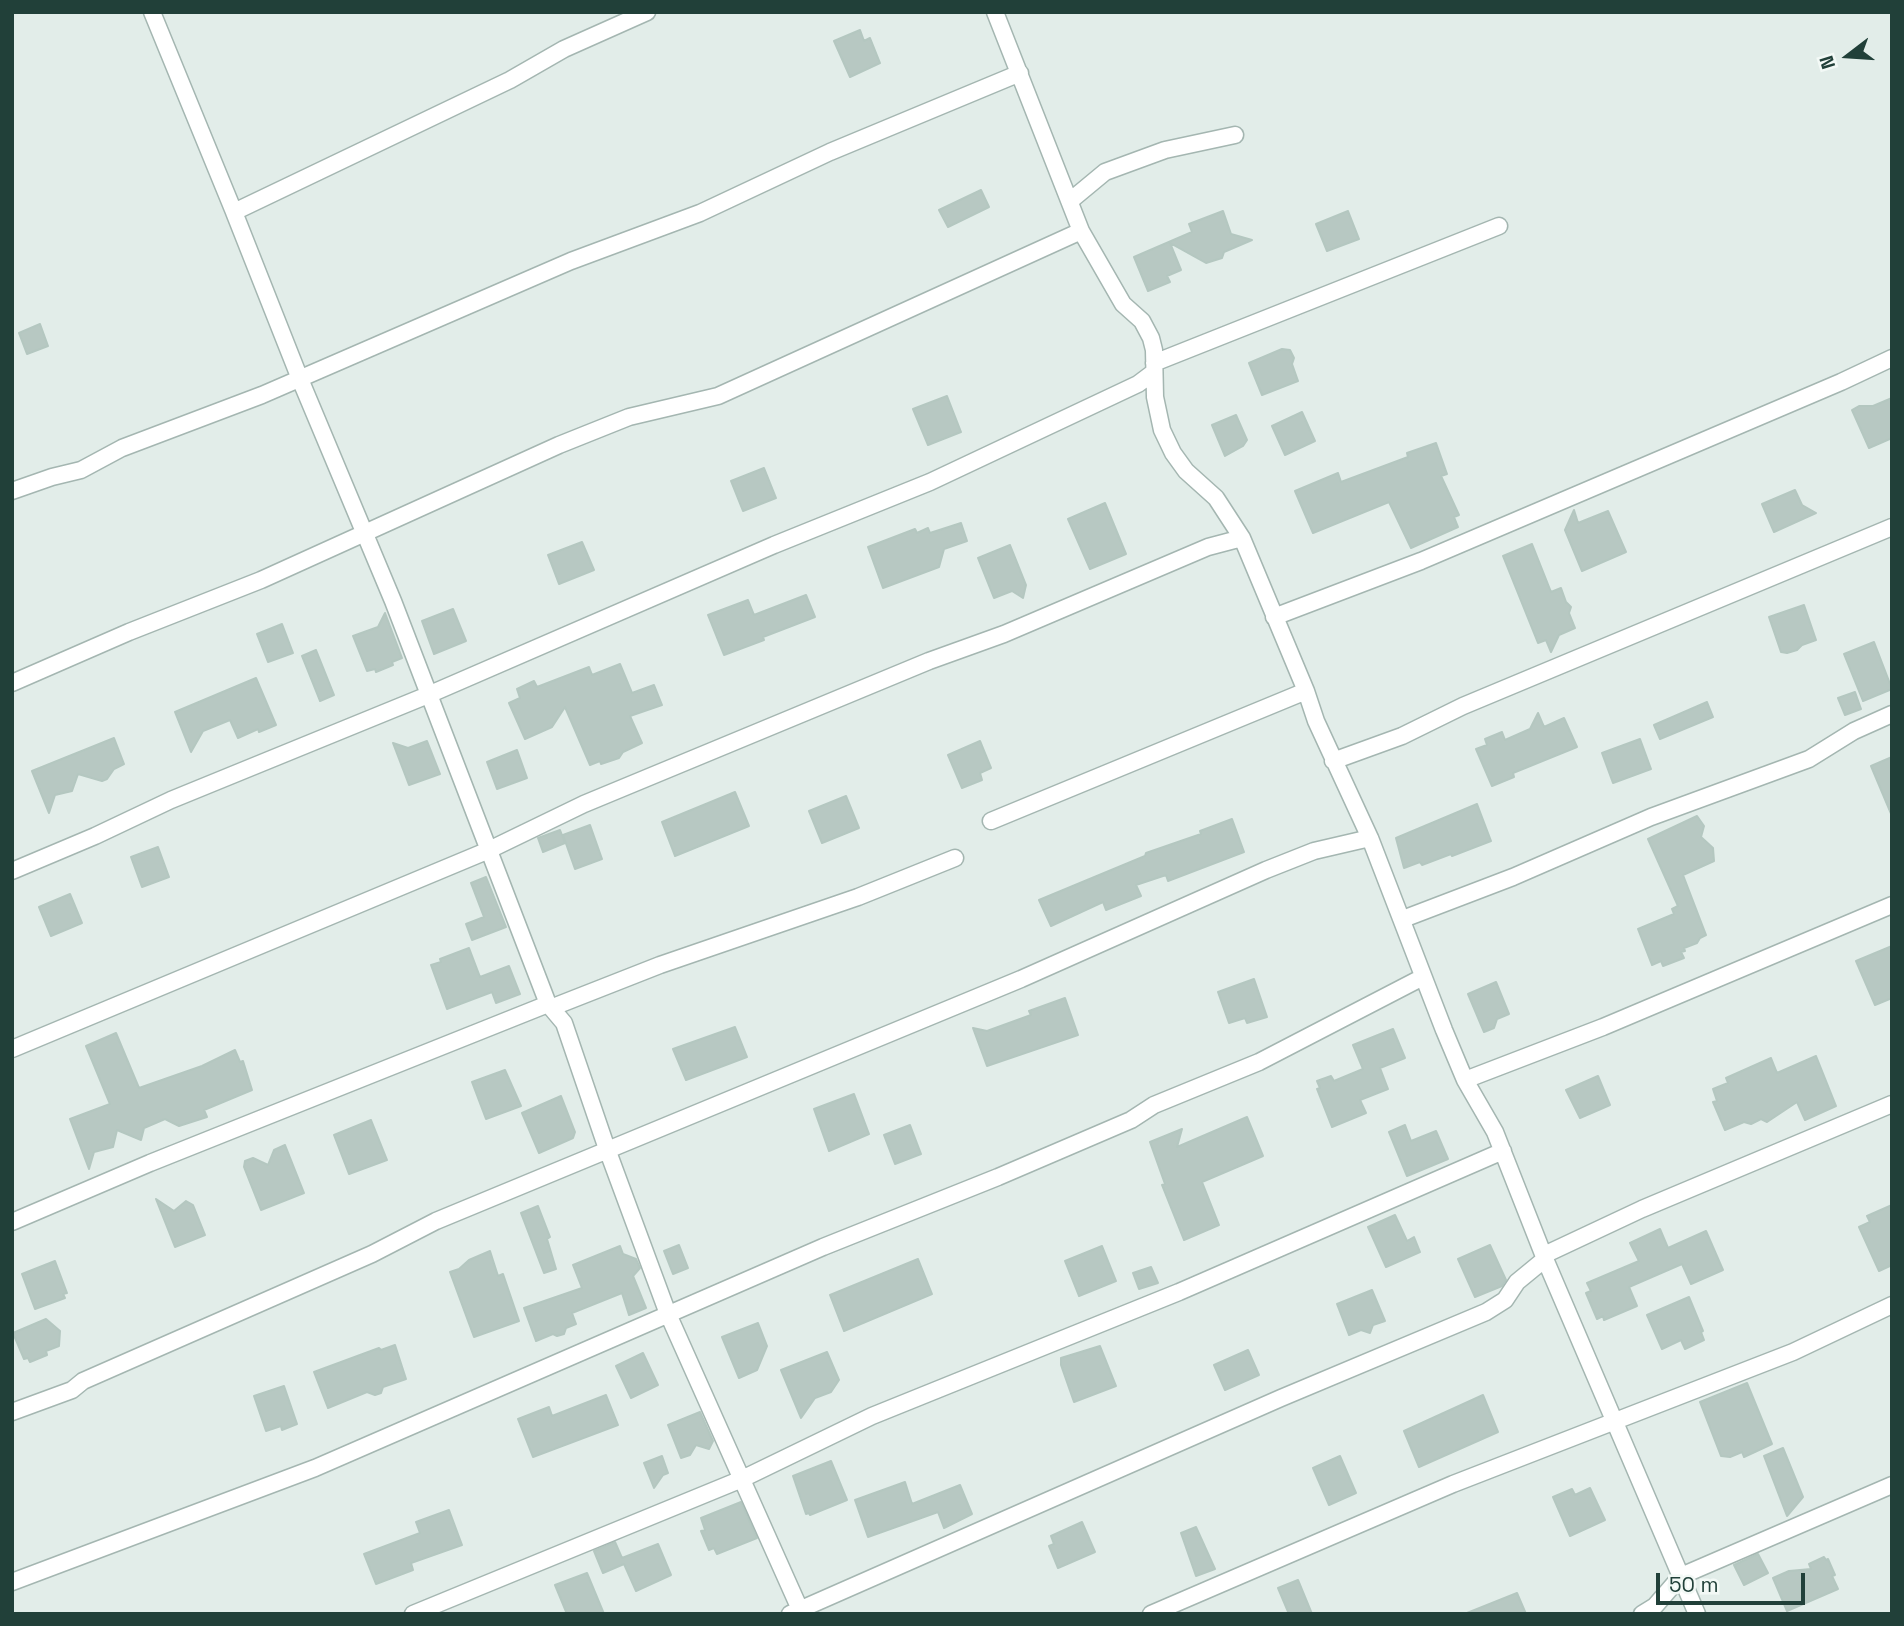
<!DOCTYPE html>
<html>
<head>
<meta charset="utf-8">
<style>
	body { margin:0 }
	#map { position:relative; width:1904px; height:1626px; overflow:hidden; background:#e2ede9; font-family:"Space Grotesk",sans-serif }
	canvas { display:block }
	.frame { position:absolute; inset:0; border:14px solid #214039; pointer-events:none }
	.north { position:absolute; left:1813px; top:21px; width:70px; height:70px; -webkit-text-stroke:5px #f3f9f6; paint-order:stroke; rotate:253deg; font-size:19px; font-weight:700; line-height:28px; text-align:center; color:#214039 }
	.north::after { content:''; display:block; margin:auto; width:24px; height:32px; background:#214039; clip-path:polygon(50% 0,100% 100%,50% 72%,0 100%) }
	.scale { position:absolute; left:1656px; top:1573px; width:149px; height:32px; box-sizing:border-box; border:4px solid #214039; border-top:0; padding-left:9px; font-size:21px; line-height:24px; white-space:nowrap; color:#214039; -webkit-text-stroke:5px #f3f9f6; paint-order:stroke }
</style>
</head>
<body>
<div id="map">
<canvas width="1904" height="1626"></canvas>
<div class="frame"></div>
<div class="north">N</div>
<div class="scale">50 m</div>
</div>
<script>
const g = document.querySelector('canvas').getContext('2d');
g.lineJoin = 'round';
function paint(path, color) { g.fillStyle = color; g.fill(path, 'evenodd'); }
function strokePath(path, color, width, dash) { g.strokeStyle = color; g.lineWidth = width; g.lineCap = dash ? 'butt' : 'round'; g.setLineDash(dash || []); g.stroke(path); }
const building = new Path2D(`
	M860,30l4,11 6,-3 10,25 -30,14 -16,-36z
	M981,190l8,17 -41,20 -9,-17z
	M1223,211l8,23 21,6 -28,12 -2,6 -16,5 -36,-20 11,27 -14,6 3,6 -22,9 -14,-34 58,-25 -3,-8z
	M1348,211l11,28 -32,12 -11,-27z
	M40,324l8,22 -21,8 -8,-21z
	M1282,349l8,1 4,8 -2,6 6,17 -36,14 -13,-32z
	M947,396l14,36 -33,13 -15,-36z
	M1892,398v40l-23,10 -17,-38 7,-4h14z
	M1302,412l13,29 -30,14 -13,-29z
	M1236,415l11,25 -4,6 -18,10 -13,-31z
	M1436,443l11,31 -6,2 18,39 -5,2 4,10 -47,21 -22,-46 -76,31 -18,-42 43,-18 3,9 67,-25 -1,-4z
	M764,468l12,30 -33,13 -12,-30z
	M1795,490l7,15 14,8 -42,19 -12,-28z
	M1105,503l21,51 -36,15 -22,-50z
	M1574,510l4,13 30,-12 18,41 -44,19 -17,-41z
	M961,523l6,18 -23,8 -5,18 -56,21 -15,-41 47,-18 2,4 11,-5 2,5z
	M582,542l12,28 -35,14 -11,-29z
	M1532,544l19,48 10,-4 5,14 5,5 -2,6 6,15 -16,7 -8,17 -5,-12 -8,3 -35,-87z
	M1010,545l16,40 -3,13 -11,-7 -18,7 -16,-40z
	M806,595l9,22 -52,20 1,3 -40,15 -16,-40 40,-15 6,15z
	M1804,605l12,35 -14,5 -5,5 -10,3 -6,-1 -12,-35z
	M453,609l13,32 -32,13 -12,-33z
	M385,613l17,45 -10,4 1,3 -17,7 -1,-3 -8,2 -14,-35 25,-9z
	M282,624l11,29 -25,9 -11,-28z
	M1874,642l18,47 -29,12 -19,-47z
	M316,650l18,45 -14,6 -18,-45z
	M620,664l12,29 22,-8 8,20 -32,11 12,27 -19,9 -4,6 -18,6 -1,-3 -10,4 -25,-58 -13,20 -27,12 -16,-36 11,-5 -3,-9 17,-8 3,6 52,-20 3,8z
	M256,678l20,47 -17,7 -1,-3 -20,9 -8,-18 -27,11 -12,21 -16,-40z
	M1855,692l6,17 -16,6 -7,-17z
	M1707,702l6,15 -53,22 -6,-14z
	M1538,713l6,14 20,-9 13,29 -64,26 1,4 -22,9 -16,-37 11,-4 -2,-6 17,-7 3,8 25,-11z
	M114,738l10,26 -10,5 -7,10 -5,2 -24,-7 -6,17 -17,4 -6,18 -17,-42z
	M1640,739l11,30 -38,14 -11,-30z
	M427,741l13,33 -31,11 -16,-42 15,5z
	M980,741l11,27 -11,5 2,7 -20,8 -14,-33z
	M517,750l10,28 -30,11 -10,-27z
	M1892,757v59l-21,-50z
	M735,792l14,34 -74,30 -13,-34z
	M846,796l13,32 -37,15 -13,-32z
	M1477,804l14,37 -39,15 -1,-2 -29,11 -2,-3 -16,6 -8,-30z
	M1697,816l7,10 -3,11 12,11 1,13 -31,14 23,60 -6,3 -3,5 -13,5 1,3 -4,1 3,6 -21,8 -2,-5 -9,4 -14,-36 36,-15 -2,-5 6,-3 -30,-67z
	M1232,819l12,33 -76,29 -2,-6 -30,10 5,11 -35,14 -3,-8 -52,24 -12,-26 106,-44 1,-3 55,-19 -1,-3z
	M590,825l12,34 -27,10 -12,-34z
	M560,830l5,13 -22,9 -5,-14z
	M158,847l11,30 -27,10 -11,-30z
	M486,877l20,50 -34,13 -6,-16 18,-7 -13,-34z
	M70,894l12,29 -31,13 -12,-29z
	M1892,946v52l-17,7 -19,-44z
	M469,948l11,29 29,-11 11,28 -24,9 -4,-11 -45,17 -16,-44 10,-3 -1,-3z
	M1254,979l13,38 -20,6 -2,-5 -16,5 -11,-31z
	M1496,982l13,32 -12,5 -3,9 -10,4 -16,-38z
	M1065,998l13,37 -91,31 -14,-38 14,3 44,-16 -2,-4z
	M735,1027l12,30 -61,23 -13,-31z
	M1393,1029l12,29 -25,10 8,21 -28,11 6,13 -34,14 -15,-38 3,-1 -3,-7 14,-5 3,5 29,-12 -10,-24z
	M116,1033l23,55 63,-22 33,-16 5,12 3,-1 9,29 -48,20 3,7 -28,9 -14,-7 -21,9 -3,12 -24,-10 -4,17 -19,5 -5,17 -19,-50 40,-15 -24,-58z
	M1816,1056l20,50 -31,14 -8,-18 -30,20 -6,-3 -10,5 -7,-2 -19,8 -12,-28 4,-1 -4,-12 15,-6 -2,-5 45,-20 6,15z
	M505,1070l16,36 -35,13 -14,-37z
	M1598,1076l12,29 -30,13 -14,-28z
	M854,1094l15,40 -40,17 -15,-42z
	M561,1096l14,36 -2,6 -34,15 -17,-40z
	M1247,1117l16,39 -61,26 17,43 -35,15 -22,-55 3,-1 -15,-42 32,-13 -5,18z
	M371,1120l16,40 -38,14 -15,-39z
	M910,1125l11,29 -26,10 -11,-29z
	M1405,1125l6,16 25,-10 12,28 -41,17 -18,-44z
	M285,1145l19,48 -43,17 -17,-43 1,-6 8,-3 15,7 6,-15z
	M156,1199l18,12 12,-10 7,4 12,30 -30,12z
	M1892,1205v60l-13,6 -20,-44 11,-5 -3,-6z
	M538,1206l12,31 -3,2 9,30 -12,4 -23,-60z
	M1395,1215l12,26 7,-4 6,15 -34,15 -18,-40z
	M1660,1229l8,19 38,-17 17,39 -32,14 -9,-20 -53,23 8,19 -33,14 -1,-4 -6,3 -11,-26 5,-2 -4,-8 52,-22 -9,-18z
	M679,1245l9,23 -15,6 -9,-23z
	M1490,1245l16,35 -4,6 -27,11 -17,-38z
	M620,1246l3,8 13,5 4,9 -7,8 13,32 -17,7 -7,-22 -50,20 4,11 -10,4 -2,6 -7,2 -4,-2 -17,7 -12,-33 58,-20 -9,-23z
	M1102,1246l14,35 -37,15 -14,-35z
	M490,1251l8,25 5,-2 16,47 -45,16 -24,-65 9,-3 10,-9z
	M918,1259l14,35 -88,37 -14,-36z
	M55,1261l12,32 -4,1 2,4 -30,11 -13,-35z
	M1151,1267l7,16 -19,6 -6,-16z
	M1372,1290l13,31 -12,4 -3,8 -9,-3 -12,5 -12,-31z
	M1689,1297l14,34 -2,1 3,8 -19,9 -4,-9 -19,9 -15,-34z
	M46,1319l14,12 -1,15 -13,5 1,4 -17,7 -2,-4 -4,1 -11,-26z
	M758,1323l9,23 -10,24 -18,8 -17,-41z
	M395,1345l11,34 -23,8 -2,6 -6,2 -8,-3 -39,16 -14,-36 65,-24 2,2z
	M1100,1346l16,40 -42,16 -13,-37v-7z
	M1248,1350l11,25 -34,15 -11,-25z
	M827,1352l12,28 -8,12 -16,6 -14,20 -20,-48z
	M643,1353l15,32 -27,13 -15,-32z
	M1747,1383l25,61 -28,13 -2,-5 -12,5 -9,-1 -21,-54z
	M284,1386l13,38 -15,6 -1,-4 -15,5 -12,-35z
	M606,1395l12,30 -85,32 -15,-38 31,-12 3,9z
	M1483,1395l15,37 -79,35 -15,-36z
	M700,1412l13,29 -4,8 -13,-4 -6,10 -9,3 -13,-33z
	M1783,1448l20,49 -16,19 -23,-60z
	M662,1456l6,17 -5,2 -9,13 -10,-25z
	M1340,1456l16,37 -27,12 -16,-37z
	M831,1461l16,39 -37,15 -1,-2 -3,1 -13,-38z
	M905,1482l7,22 48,-19 12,29 -28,14 -6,-16 -70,25 -13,-37z
	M1590,1488l15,32 -35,16 -17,-39 19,-8 3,6z
	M741,1502l16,36 -40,16 -3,-6 -5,2 -8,-19 4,-1 -4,-12z
	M449,1510l13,35 -51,18 2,7 -37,14 -12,-30 56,-21 -4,-11z
	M1082,1522l13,30 -37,16 -9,-22 5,-2 -3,-8z
	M1196,1527l19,42 -19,7 -15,-43z
	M615,1542l7,16 36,-14 13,31 -35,16 -12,-27 -21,9 -9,-22z
	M1758,1554l10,19 -24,12 -10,-20z
	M1824,1557l2,3 2,-1 7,16 -3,1 6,13 -51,22 -14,-33 16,-7 22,-2 -2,-5z
	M587,1573l17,41h-37l-12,-29z
	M1298,1580l14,34h-23l-11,-26z
	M1517,1593l9,21h-59v-1z`);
paint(building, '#b7c8c2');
strokePath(building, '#b4c7c0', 2);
const street = new Path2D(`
	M152,12l82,200 276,-132 54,-31 83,-37
	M995,12l86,219 42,73 19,17 9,17 3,12 1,47 7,33 11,23 13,18 30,27 26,40 64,153 10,30 54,117 74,192 21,50 30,52 50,127 152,355
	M1070,201l35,-29 60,-22 70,-15
	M234,212l66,167 93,222 155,403 16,19 43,126 61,165 134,300
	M1154,363l345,-137
	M12,491l40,-14 29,-7 41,-22 140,-53 309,-134 129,-48 130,-61 190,-79
	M1274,617l147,-56 420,-179 51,-24
	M12,683l117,-51 132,-52 298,-135 70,-28 89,-21 363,-165
	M1333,761l69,-25 61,-30 429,-179
	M991,821l315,-130
	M12,871l83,-35 76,-36 257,-105 346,-150 156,-63 208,-98 16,-12
	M1403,919l110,-42 138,-60 158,-58 45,-28 38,-17
	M553,1007l107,-42 198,-68 97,-39
	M12,1049l477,-199 95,-46 345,-143 75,-27 204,-87 34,-9
	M1465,1080l138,-53 289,-122
	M12,1222l138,-59 398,-159
	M1544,1255l98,-46 250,-105
	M12,1412l60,-22 11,-9 289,-127 64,-33 585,-242 245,-109 48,-19 56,-13
	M12,1582l303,-114 508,-221 175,-70 133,-57 23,-15 105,-43 164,-85
	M413,1614l329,-135 130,-63 307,-124 324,-141
	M790,1614l491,-216 205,-86 19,-12 12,-18 28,-23
	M1151,1614l302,-130 340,-132 99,-47
	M1642,1614l13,-8 26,-30 211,-91`);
strokePath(street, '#a4b6b1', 19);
strokePath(street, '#fff', 16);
</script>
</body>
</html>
